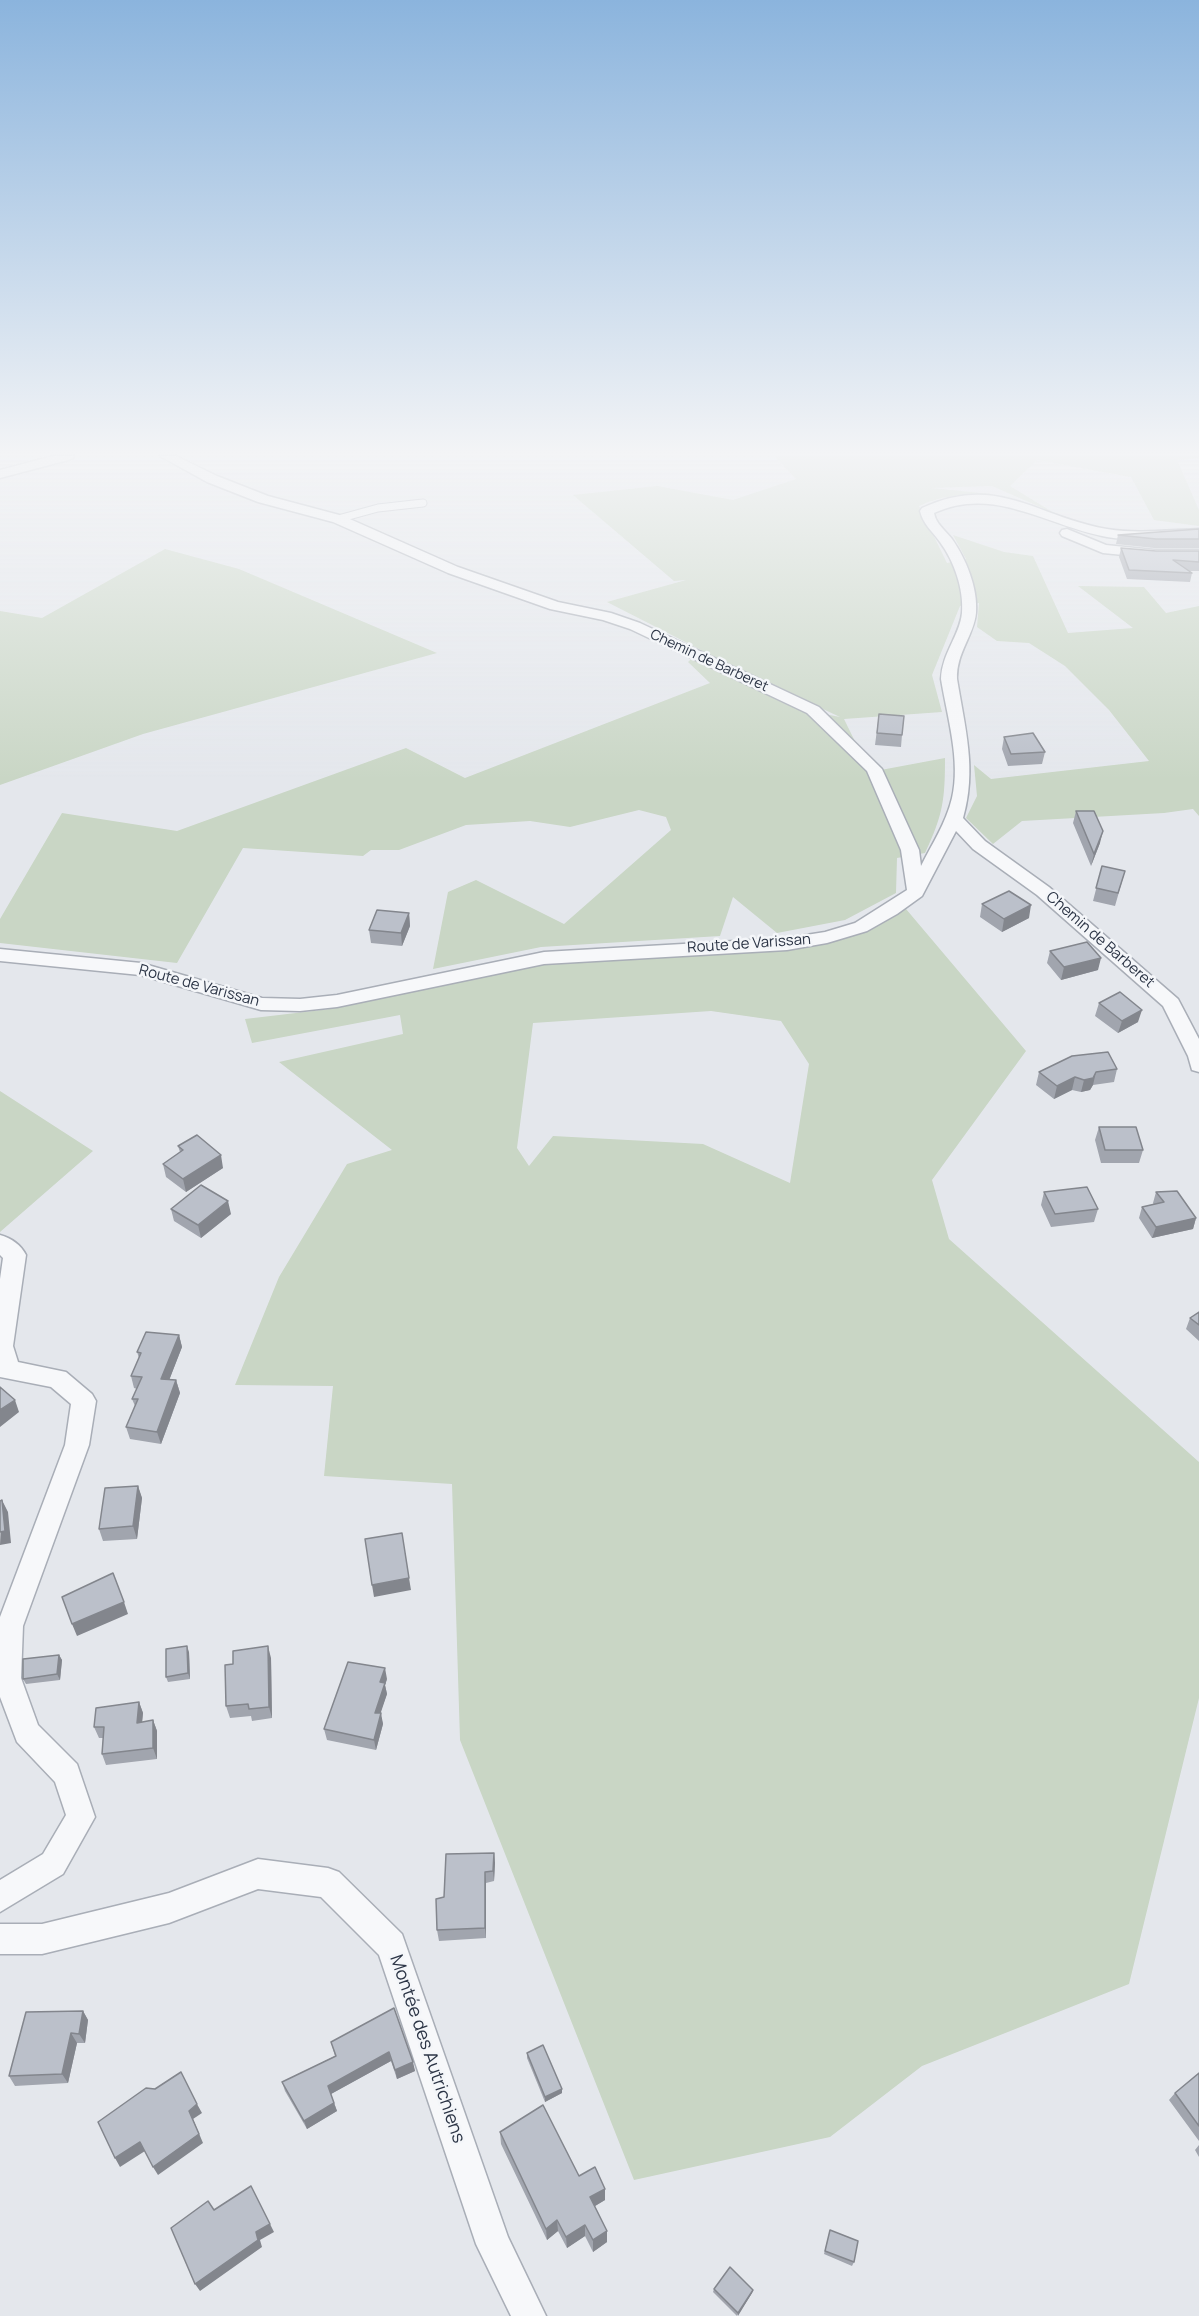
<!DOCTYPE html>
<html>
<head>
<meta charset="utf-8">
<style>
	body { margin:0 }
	canvas { display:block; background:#e4e7ec }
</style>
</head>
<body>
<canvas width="1199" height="2316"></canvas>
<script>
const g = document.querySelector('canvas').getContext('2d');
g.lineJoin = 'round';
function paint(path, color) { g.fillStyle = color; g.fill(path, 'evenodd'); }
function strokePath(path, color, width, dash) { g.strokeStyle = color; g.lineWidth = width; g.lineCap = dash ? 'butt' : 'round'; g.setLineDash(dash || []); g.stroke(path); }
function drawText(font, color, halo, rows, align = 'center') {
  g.font = font + ' Manrope,sans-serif'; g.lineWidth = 5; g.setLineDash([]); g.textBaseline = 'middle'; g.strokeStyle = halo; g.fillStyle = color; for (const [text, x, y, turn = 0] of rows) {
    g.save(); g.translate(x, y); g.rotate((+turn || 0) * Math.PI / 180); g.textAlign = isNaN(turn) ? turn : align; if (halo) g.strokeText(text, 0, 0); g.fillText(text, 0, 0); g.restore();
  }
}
paint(new Path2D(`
	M774,456h425v2l-22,2 22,50v16l-45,-6 -23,-43 -94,-17 -27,26 44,27 -62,-27 -61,2 60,6c-26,0 -49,1 -72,12l28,57 19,-4 -13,-24 51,17 29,4 35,77 65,-5 -55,-42 66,1 22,26 33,-7v210l-6,-7 -29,4 -142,8 -29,23 -27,-26 11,-22 -3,-31 17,14 158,-18 -40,-51 -44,-44 -36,-23 -32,-2 -20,-14 2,-24 -19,3 -28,69 10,37 -98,7 26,53 75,-14c0,42 -2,57 -20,95l-28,5 -1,35 -51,27 -68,13 -44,-36 -13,39 -179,11 -108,22 15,-77 28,-12 88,44 107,-94 -5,-13 -27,-7 -69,17 -40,-6 -64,4 -67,25h-28l-8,6 -120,-8 -66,115 -177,-20v-24l62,-106 115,18 229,-83 59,30 245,-95 -22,-21 13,-12 -94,-48 79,-22 -12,1 -101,-86 84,-9 76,14 63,-21zM746,673l94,44 -36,-7z
	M165,549l74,20 198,84 -294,81 -143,51v-174l42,7z
	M906,909l120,142 -94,129 17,59 250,223v236l-70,286 -207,82 -92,71 -196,43 -174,-440 -8,-256 -128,-8 9,-90 -98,-1 44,-108 68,-113 45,-14 -113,-88 124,-28 -3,-19 -148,28 -7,-24 85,-10 214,-45 246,-14 70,-16zM711,1011l70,10 28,43 -19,119 -87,-39 -150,-8 -24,30 -12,-18 16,-125z
	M0,1091l93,60 -93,81z`), '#c9d6c5');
const service = new Path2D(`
	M338,519l40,-11 45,-5`);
const minor = new Path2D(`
	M53,456h21l-2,3 -72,19v-8z
	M160,456h16l41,20 51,20 75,20 115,51 100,35 53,11 29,10 179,84 63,62 37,81 2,16c11,-22 25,-43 31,-68 9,-37 -5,-82 -11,-119 1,-26 19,-44 21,-66 2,-24 -8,-52 -22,-71 -8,-11 -17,-18 -20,-31l2,-3c76,-35 114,9 185,21 30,5 62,1 92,0v8c-30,1 -62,5 -92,0 -60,-11 -113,-52 -173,-24 2,11 11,17 18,26 14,20 26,49 24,74 -2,22 -20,40 -19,66 8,49 20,91 6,139l22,23 64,46 129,112 21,40v33l-7,-2 -4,-14 -25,-50 -126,-111 -64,-46 -17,-18 -34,65 -25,18 -30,17 -40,12 -40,7 -243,14 -207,43 -37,4 -39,-1 -121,-35 -140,-14v-12l141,14 121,35 38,1 37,-4 207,-43 243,-14 38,-6 30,-9 52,-33 -6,-40 -34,-79 -60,-58 -177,-84 -27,-9 -53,-11 -102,-36 -115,-51 -75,-20 -51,-20z
	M1067,529l39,16 48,5h45v8h-45l-51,-5 -41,-17 -2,-3 2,-3z
	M0,1235c11,3 21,10 26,20l-13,91 5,16 48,10 26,22 4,7 -7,44 -66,181 -2,52 17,47 39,39 18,53 -32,57 -63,38v-32l43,-26 23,-39 -11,-33 -38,-40 -17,-45v-80l65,-172 6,-41 -20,-17 -51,-10v-98l3,-21 -3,-3z
	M258,1859l70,9 11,4 63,62 106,303 38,79h-35l-35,-72 -97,-289 -58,-58 -63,-8 -89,34 -127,31h-42v-30h42l127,-31z`);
strokePath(service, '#a9aeb7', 9);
strokePath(minor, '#a9aeb7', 3);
strokePath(service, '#f7f8fa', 7);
paint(minor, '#f7f8fa');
paint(new Path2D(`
	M1199,529v19h-45l-38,-4 2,-9z
	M1121,548l35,3h43v20h-10l3,2 -2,9 -63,-3 -8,-22z
	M879,714l23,21 -1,12 -26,-2z
	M1004,737l41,15 -3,12 -34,2 -6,-17z
	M1076,811l24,32 -9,23 -18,-43z
	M1102,866l23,5 -10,35 -22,-5z
	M982,904l47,14 -27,14 -22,-15z
	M409,913l1,13 -8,20 -31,-3 -2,-13z
	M1050,951l48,19 -37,10 -14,-17z
	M1099,1003l39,19 -20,11 -23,-17z
	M1117,1069l-3,13 -21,3 -3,5 -9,2 -9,-2 -18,9 -18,-14 3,-13z
	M1099,1127l44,23 -4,13h-38l-6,-23z
	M178,1146l45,22 -37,24 -20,-15 -3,-13 17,-12z
	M1044,1192l54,17 -4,13 -43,5 -10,-22z
	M1156,1192l40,26 -3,11 -41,9 -13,-20 3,-11 12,-2 -1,-2z
	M171,1209l60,5 -30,24 -27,-17z
	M1199,1312v29l-13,-12 4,-11z
	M179,1335l3,12 -13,33h7l4,13 -19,51 -31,-5 -4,-12 9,-21 -3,-7 5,-10 -3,-1 -3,-12 8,-18 -2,-6z
	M138,1486l4,12 -5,41 -34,2 -4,-12z
	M189,1652l1,27 -22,3 -2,-5z
	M59,1655l3,5 -2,20 -34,4 -3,-5z
	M271,1658l1,60 -20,3 -1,-5 -21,2 -4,-12z
	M387,1679l-2,6 2,9 -7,19 3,11 -7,26 -49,-10 -3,-11z
	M139,1702l4,11 -1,9 11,-2 4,11v28l-51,6 -4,-11 1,-16h-4l-5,-11z
	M494,1853l1,10 -1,18 -8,2v55l-47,3 -2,-11 7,-33z
	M394,2008l21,63 -18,8 -6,-18 -60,33 6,17 -30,18 -22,-38 -3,-9 53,-26 -4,-14z
	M83,2011l5,9 -3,23h-8l-9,40 -53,3 -6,-10z
	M527,2053l35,36v4l-17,9 -18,-44z
	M1199,2073v68l-30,-41 6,-7z
	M500,2132l79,44 26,13v11l-10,6 12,25v11l-14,10 -8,-16 -18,12 -9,-17 -11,9 -46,-96z
	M1199,2145v12l-4,-7z
	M830,2230l24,32 -2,4 -28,-12z
	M714,2289l39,1 -1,3 -15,23 -24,-24z`), '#a1a5ae');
paint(new Path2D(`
	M1103,831l-3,12 -9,23 3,-12z
	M1031,905l-2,13 -27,14 2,-13z
	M409,913l1,13 -8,20 -1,-13z
	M1101,958l-3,12 -37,10 3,-13z
	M1142,1010l-4,12 -20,11 4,-12z
	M1096,1072l-3,13 -3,5 -9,2 3,-12z
	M1075,1077l-3,13 -18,9 3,-13z
	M221,1155l2,13 -37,24 -3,-13z
	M228,1201l3,13 -30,24 -3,-13z
	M1196,1218l-3,11 -41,9 4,-11z
	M179,1335l3,12 -17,44 -4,-12z
	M176,1380l4,13 -19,51 -4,-12z
	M15,1400l4,12 -19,15v-17z
	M138,1486l4,12 -5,41 -4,-13z
	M2,1500l6,12 3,31 -11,2z
	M409,1578l2,12 -37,7 -2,-12z
	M124,1602l4,12 -51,22 -5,-12z
	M187,1646l2,6 1,27 -2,-6z
	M268,1646l3,12 1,60 -3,-11z
	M59,1655l3,5 -2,20 -3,-6z
	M385,1668l2,11 -2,6 2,9 -10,30 -2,-11 5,-31z
	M139,1702l4,11 -2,20 -4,-10z
	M381,1713l2,11 -7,26 -2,-10z
	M153,1720l4,11v28l-4,-11z
	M494,1853l1,10 -1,18 -1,-10z
	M485,1872l1,11v55l-1,-10z
	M83,2011l5,9 -3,23 -6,-9z
	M71,2033l6,10 -9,40 -6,-9z
	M389,2052l2,9 -60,33 -3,-8z
	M413,2062l2,9 -18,8 -2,-9z
	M562,2089v4l-17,9v-5z
	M334,2103l3,8 -30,18 -3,-8z
	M197,2104l5,9 -9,6 10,24 -45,32 -5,-8 36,-56z
	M140,2142l5,9 -25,16 -5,-9z
	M605,2189v11l-15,9v-12z
	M557,2220l1,11 -11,9 -1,-11z
	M270,2224l4,8 -14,8 2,7 -62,44 -5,-7 61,-52z
	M585,2225v11l-18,12 -1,-11z
	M607,2231v11l-14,10v-12z
	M753,2290l-1,3 -14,23v-3z`), '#83868d');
const building = new Path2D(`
	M1199,529v10h-43l-38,-4z
	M1121,548l35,3h43v11l-26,-2 19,13 -63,-3z
	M879,714l25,2 -2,19 -25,-2z
	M1033,733l12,19 -34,2 -7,-17z
	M1076,811h18l9,20 -9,23z
	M1102,866l23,5 -7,22 -22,-5z
	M1009,891l22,14 -27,14 -22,-15z
	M377,910l32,3 -8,20 -32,-3z
	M1087,942l14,16 -37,9 -14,-16z
	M1120,992l22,18 -20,11 -23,-18z
	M1108,1052l9,17 -21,3 -3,6 -9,2 -9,-3 -18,9 -18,-14 33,-16z
	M1099,1127h37l7,23h-38z
	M197,1135l24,20 -38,24 -20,-15 20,-14 -5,-4z
	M201,1185l27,16 -30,24 -27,-16z
	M1087,1187l11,22 -43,5 -11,-22z
	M1177,1191l19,27 -40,9 -14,-20 22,-5 -8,-10z
	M1199,1312v13l-9,-7z
	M146,1332l33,3 -18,44 15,1 -19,52 -31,-5 12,-28h-6l10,-22 -11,-1 10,-23 -4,-1z
	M0,1387l15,13 -15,10z
	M138,1486l-5,40 -34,3 6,-41z
	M2,1500l3,31 -5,1v-31z
	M402,1533l7,45 -37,7 -7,-46z
	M113,1573l11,29 -52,22 -10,-27z
	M187,1646l1,27 -22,4v-28z
	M268,1646l1,61 -20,2 -1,-5 -22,2 -1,-41 8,-1v-13z
	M59,1655l-2,19 -34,5v-20z
	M348,1662l37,6 -5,14 5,1 -10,30h6l-7,27 -50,-11z
	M139,1702l-2,21 16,-3v28l-51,6 2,-27h-10l2,-19z
	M494,1853l-1,18 -8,1v56l-48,2 -1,-31 8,-2 2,-43z
	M394,2008l19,54 -18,8 -6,-18 -61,34 6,17 -30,18 -22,-39 54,-26 -5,-14z
	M83,2011l-4,23 -8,-1 -9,41 -53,2 17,-64z
	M543,2045l19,44 -17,8 -18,-44z
	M181,2072l16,32 -8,7 10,23 -46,33 -13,-25 -25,16 -17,-36 48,-34 9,1z
	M1199,2073v53l-24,-33z
	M543,2105l36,71 16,-9 10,22 -15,8 17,34 -14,9 -8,-15 -19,12 -9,-17 -11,9 -46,-97z
	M251,2186l19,38 -14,8 2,8 -63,44 -24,-56 37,-27 6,9z
	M830,2230l28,11 -4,21 -29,-11z
	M730,2267l23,23 -15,23 -24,-24z`);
paint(building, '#bbc0ca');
strokePath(building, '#83868d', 1.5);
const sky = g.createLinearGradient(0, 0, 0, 780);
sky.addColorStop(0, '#8bb4dd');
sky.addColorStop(0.58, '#f3f4f6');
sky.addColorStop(1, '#f3f4f600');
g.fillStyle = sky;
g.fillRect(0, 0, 1199, 780);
drawText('14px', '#2b3445', '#f4f6f9', [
	["Chemin de Barberet",709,661,25]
]);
drawText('15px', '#2b3445', '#f4f6f9', [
	["Chemin de Barberet",1100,940,41],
	["Route de Varissan",749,944,-4],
	["Route de Varissan",199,986,15]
]);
drawText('18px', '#2b3445', '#f4f6f9', [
	["Montée des Autrichiens",427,2049,71]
]);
</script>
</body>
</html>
